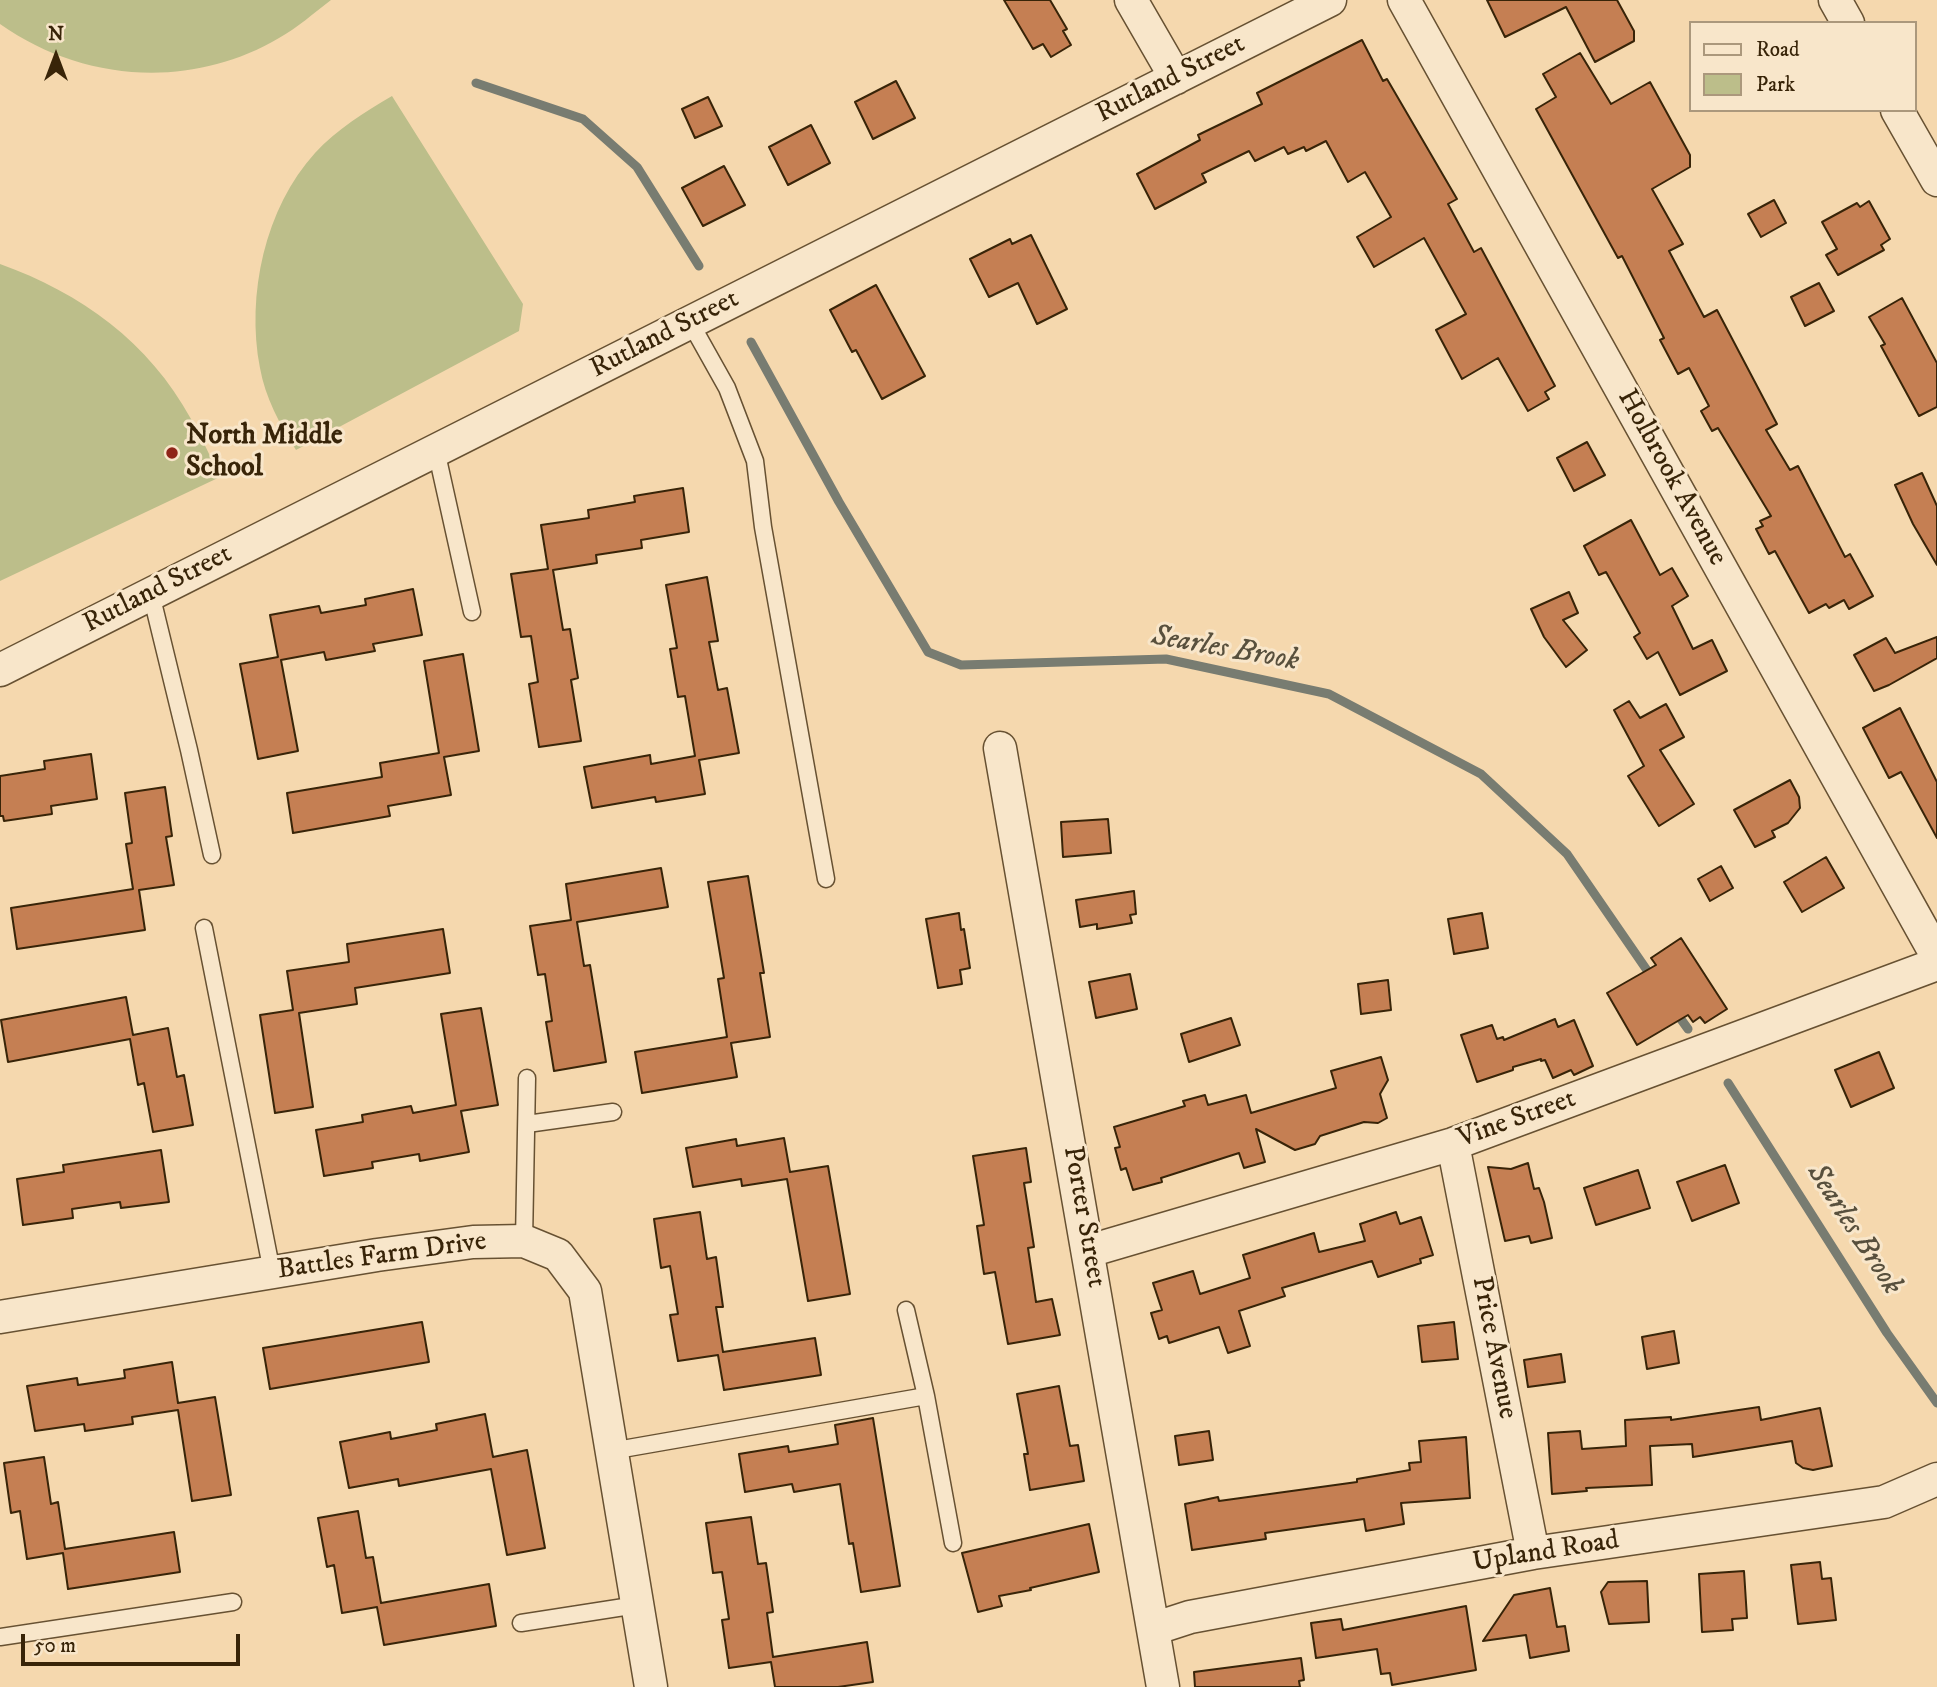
<!DOCTYPE html>
<html>
<head>
<meta charset="utf-8">
<style>
	body { margin:0 }
	#map { position:relative; width:1937px; height:1687px; overflow:hidden; background:#f5d8ae; font-family:"IM FELL DW Pica",serif }
	canvas { display:block }
	.legend { position:absolute; left:1689px; top:21px; width:228px; height:91px; box-sizing:border-box; background:#f8e6ca; border:2px solid #ab987c; margin:0; padding:9px 12px; list-style:none; font-size:21px; color:#382408 }
	.legend li { display:flex; align-items:center; gap:14px; height:35px }
	.legend b { width:35px; border:2px solid #ab987c }
	.north { position:absolute; left:21px; top:21px; width:70px; height:70px; -webkit-text-stroke:5px #f8e6ca; paint-order:stroke; rotate:0deg; font-size:19px; font-weight:700; line-height:28px; text-align:center; color:#382408 }
	.north::after { content:''; display:block; margin:auto; width:24px; height:32px; background:#382408; clip-path:polygon(50% 0,100% 100%,50% 72%,0 100%) }
	.scale { position:absolute; left:21px; top:1634px; width:219px; height:32px; box-sizing:border-box; border:4px solid #382408; border-top:0; padding-left:9px; font-size:21px; line-height:24px; white-space:nowrap; color:#382408; -webkit-text-stroke:5px #f8e6ca; paint-order:stroke }
</style>
</head>
<body>
<div id="map">
<canvas width="1937" height="1687"></canvas>
<ul class="legend">
<li><b style="height:9px;background:#f8e6ca"></b>Road</li>
<li><b style="height:19px;background:#bcbe8a"></b>Park</li>
</ul>
<div class="north">N</div>
<div class="scale">50 m</div>
</div>
<script>
const g = document.querySelector('canvas').getContext('2d');
g.lineJoin = 'round';
function paint(path, color) { g.fillStyle = color; g.fill(path, 'evenodd'); }
function strokePath(path, color, width, dash) { g.strokeStyle = color; g.lineWidth = width; g.lineCap = dash ? 'butt' : 'round'; g.setLineDash(dash || []); g.stroke(path); }
function drawText(font, color, halo, rows, align = 'center') {
  g.font = font + ' "IM FELL DW Pica",serif'; g.lineWidth = 6; g.setLineDash([]); g.textBaseline = 'middle'; g.strokeStyle = halo; g.fillStyle = color; for (const [text, x, y, turn = 0] of rows) {
    g.save(); g.translate(x, y); g.rotate((+turn || 0) * Math.PI / 180); g.textAlign = isNaN(turn) ? turn : align; if (halo) g.strokeText(text, 0, 0); g.fillText(text, 0, 0); g.restore();
  }
}
paint(new Path2D(`
	M0,0h331c-17,13 -34,28 -52,38 -88,52 -197,44 -279,-14z
	M392,96l131,208 -4,27 -223,119c-16,-25 -31,-53 -36,-82 -14,-73 5,-160 55,-215 22,-24 50,-41 77,-57z
	M0,264c81,29 149,78 191,155 11,18 19,38 29,58l-220,104z`), '#bcbe8a');
strokePath(new Path2D(`
	M476,83l107,36 54,48 62,99
	M751,342l88,160 89,150 33,13 205,-6 163,35 152,80 86,80 86,125
	M1675,1011l13,18
	M1728,1083l159,250 50,70`), '#787c71', 9);
const building = new Path2D(`
	M1004,0h46l17,29 -4,2 8,14 -20,12 -8,-13 -10,5z
	M1487,0h130l17,31v10l-39,21 -29,-55 -61,30z
	M1362,40l21,41 4,-2 70,120 -9,5 26,48 7,-4 74,138 -10,6 4,7 -21,12 -30,-53 -36,21 -26,-49 30,-16 -42,-76 -50,29 -17,-30 34,-20 -26,-45 -17,10 -22,-41 -20,10 -2,-4 -16,7 -4,-7 -29,14 -6,-10 -47,23 4,8 -51,27 -18,-35 63,-34 -2,-5 64,-31 -5,-11z
	M1580,53l31,51 39,-22 40,73v12l-38,22 31,55 -14,7 35,66 13,-7 60,114 -11,6 24,40 8,-4 47,91 5,-3 23,42 -24,13 -5,-9 -15,8 -3,-4 -17,9 -34,-62 -6,3 -13,-25 7,-3 -3,-5 11,-5 -53,-88 -6,3 -11,-20 8,-5 -20,-38 -11,6 -18,-34 4,-2 -42,-82 -4,2 -82,-149 20,-12 -13,-23z
	M896,81l19,37 -42,21 -18,-37z
	M708,97l14,29 -27,12 -13,-29z
	M811,125l19,38 -42,22 -19,-38z
	M724,166l21,39 -42,21 -21,-38z
	M1774,200l12,23 -25,14 -13,-23z
	M1869,201l21,38 -9,6 3,5 -46,25 -12,-20 11,-6 -15,-27 35,-19 3,4z
	M1031,235l36,74 -30,15 -19,-41 -29,14 -19,-38 40,-20 2,5z
	M1819,283l15,28 -29,15 -14,-29z
	M876,285l49,91 -43,23 -26,-49 -4,2 -22,-42z
	M1902,298l35,65v44l-18,9 -38,-70 4,-2 -16,-27z
	M1587,442l18,33 -31,16 -17,-33z
	M1922,473l15,33v59l-24,-41 -18,-39z
	M683,488l6,44 -48,8 1,8 -46,7 1,8 -44,7 10,60 7,-1 8,49 -7,2 10,61 -42,6 -10,-63 9,-2 -7,-46 -10,1 -10,-63 37,-5 -7,-44 48,-7 -1,-8 47,-8 -1,-6z
	M1631,520l29,55 12,-7 16,28 -16,10 21,43 19,-9 15,31 -47,24 -22,-43 -11,7 -13,-22 6,-4 -34,-61 -7,3 -15,-29z
	M707,577l11,64 -9,1 9,48 9,-2 12,65 -40,7 6,34 -49,8 -1,-5 -63,11 -8,-41 66,-12 1,9 44,-8 -10,-60 -7,1 -8,-48 7,-1 -11,-63z
	M413,589l9,46 -49,9 2,7 -49,9 -2,-8 -43,8 17,91 -40,8 -18,-95 38,-7 -8,-42 49,-9 2,7 45,-8 -1,-6z
	M1569,592l9,21 -15,7 24,30 -21,17 -22,-30 -13,-28z
	M1937,637v21l-48,27 -15,6 -20,-36 32,-17 9,15z
	M463,654l16,97 -35,6 7,38 -63,11 2,10 -97,17 -6,-40 95,-16 -2,-14 59,-10 -15,-92z
	M1629,701l11,17 26,-14 18,33 -24,13 34,54 -35,22 -31,-50 16,-10 -30,-56z
	M1900,708l37,74v56l-36,-66 -12,6 -26,-50z
	M91,754l6,45 -46,7 1,8 -48,7 -1,-5h-3v-40l45,-7 -1,-8z
	M1790,780l9,17 1,11 -12,15 -16,8 3,6 -20,10 -21,-37z
	M165,787l7,49 -6,1 8,48 -35,5 6,40 -128,19 -6,-41 122,-19 -7,-45 6,-1 -7,-50z
	M1108,819l3,34 -48,4 -2,-35z
	M1826,857l18,31 -42,24 -18,-30z
	M1721,866l12,22 -23,13 -12,-22z
	M661,868l7,39 -91,15 7,44 6,-1 16,97 -52,9 -8,-49 6,-1 -7,-47 -7,1 -8,-49 41,-6 -5,-36z
	M748,876l16,97h-4l10,64 -39,6 6,34 -95,16 -7,-41 92,-15 -9,-58 6,-1 -16,-96z
	M1134,891l2,23 -6,1 2,8 -35,6v-5l-17,3 -4,-27z
	M959,913l2,17 3,-1 6,39 -10,2 2,14 -24,4 -12,-69z
	M1482,913l6,35 -34,6 -6,-35z
	M443,929l7,44 -95,15 2,16 -58,9 14,94 -38,6 -15,-98 33,-5 -6,-39 62,-9 -2,-18z
	M1681,938l46,71 -22,14 -5,-6 -7,5 -5,-7 -51,30 -30,-52 49,-28 -5,-7z
	M1130,974l7,35 -41,9 -7,-36z
	M1388,980l3,30 -30,4 -3,-30z
	M126,997l7,38 35,-7 9,49 7,-2 9,50 -40,7 -9,-49 -6,2 -8,-46 -122,23 -7,-42z
	M481,1008l17,97 -37,6 8,41 -49,9 -1,-7 -47,8 1,6 -49,8 -8,-46 47,-8 -1,-7 49,-9 2,7 43,-8 -15,-91z
	M1231,1018l9,27 -51,17 -8,-28z
	M1555,1019l3,8 16,-7 19,46 -19,9 -3,-5 -18,8 -8,-18 -4,1v-2l-28,8v3l-36,12 -16,-47 31,-10 5,14 6,-2 1,3z
	M1879,1052l15,36 -43,19 -16,-37z
	M1381,1057l7,23 -8,14 7,24 -9,5 -14,-1 -44,14 -5,8 -20,6 -39,-21 9,33 -21,6 -5,-15 -78,25 1,4 -29,8 -7,-22 -5,2 -6,-22 5,-1 -6,-20 71,-21 -2,-5 22,-6 3,10 38,-10 5,18 85,-25 -5,-17z
	M784,1138l6,34 38,-6 22,128 -42,7 -21,-122 -45,7 -1,-7 -48,8 -7,-39 50,-9 1,7z
	M1026,1148l5,34 -7,1 10,64 -6,1 8,54 16,-3 8,36 -52,9 -13,-72 -11,2 -7,-48 7,-1 -11,-69z
	M161,1150l8,52 -48,6 -1,-6 -48,7 1,9 -50,7 -6,-46 47,-7 -1,-7z
	M1528,1163l6,26 5,-1 5,14 8,36 -21,5 -2,-7 -24,5 -17,-74 23,2z
	M1725,1165l14,38 -47,18 -15,-39z
	M1638,1170l12,38 -54,17 -12,-37z
	M700,1212l7,47 9,-2 7,50h-7l7,45 92,-14 6,37 -97,15 -6,-35 -40,6 -8,-46 8,-1 -8,-48 -9,2 -7,-49z
	M1396,1212l4,12 21,-7 12,38 -13,4 1,4 -43,14 -6,-16 -90,27 3,8 -46,15 11,35 -22,7 -9,-26 -50,16 -2,-7 -8,3 -8,-26 11,-3 -9,-27 40,-12 7,23 50,-16 -7,-23 71,-22 5,19 46,-11 -5,-17z
	M422,1322l7,40 -159,27 -7,-41z
	M1454,1322l4,37 -36,3 -4,-36z
	M1674,1331l5,32 -32,6 -5,-32z
	M1561,1354l4,28 -37,5 -4,-27z
	M172,1362l6,41 37,-6 16,98 -39,6 -14,-91 -46,7 1,7 -48,7 -1,-7 -49,7 -8,-45 50,-8 1,7 47,-7 -1,-8z
	M1059,1386l11,60 8,-1 6,36 -54,9 -6,-36h4l-11,-60z
	M1759,1407l2,13 59,-12 12,58 -19,4 -10,-2 -7,-5 -4,-22 -99,16 -1,-13 -42,2 2,39 -66,3 1,3 -35,3 -4,-61 32,-2 2,18 44,-3 -1,-26 46,-3v3z
	M485,1414l8,43 34,-7 18,98 -38,7 -16,-86 -92,17 -1,-7 -49,9 -9,-46 50,-10 1,7 46,-9 -1,-6z
	M873,1418l27,168 -39,6 -8,-49 -4,1 -9,-60 -46,8 -2,-8 -47,8 -6,-38 49,-8 1,6 49,-8 -3,-19z
	M1209,1431l4,29 -34,5 -4,-29z
	M1466,1437l4,61 -69,5 3,21 -38,7 -2,-12 -99,14 1,6 -74,11 -7,-46 33,-7 1,4 138,-19v-3l53,-9 -1,-7 12,-1 -2,-21z
	M44,1457l7,47 7,-2 7,47 109,-17 6,40 -112,17 -5,-36 -36,6 -7,-48 -9,2 -7,-50z
	M358,1511l8,47 7,-1 8,46 108,-19 7,42 -112,19 -7,-38 -35,6 -8,-48 -7,2 -9,-49z
	M751,1517l7,47 8,-1 7,49 -6,1 6,44 94,-15 6,40 -35,5h-63l-4,-25 -42,6 -7,-48 7,-1 -7,-47 -9,1 -7,-50z
	M1089,1524l10,48 -69,16 1,2 -32,6 3,10 -24,6 -16,-59z
	M1820,1562l2,17 9,-1 5,42 -38,4 -7,-59z
	M1744,1571l3,47 -15,1 1,11 -31,2 -3,-58z
	M1647,1581l2,41 -40,2 -8,-32 7,-10z
	M1550,1588l7,39 8,-1 4,25 -39,7 -4,-23 -43,6 31,-46z
	M1466,1606l10,64 -84,15 -2,-12 -9,1 -4,-25 -61,9 -5,-35 30,-4 2,11z
	M1301,1658l3,22 -5,1 1,6h-105l-1,-15z`);
paint(building, '#c57f53');
strokePath(building, '#382408', 2);
const lane = new Path2D(`
	M690,322l37,66 28,73 8,66 63,352
	M436,450l36,162
	M151,594l38,156 23,105
	M204,928l68,344
	M527,1124l86,-12
	M524,1241l3,-163
	M906,1310l20,86 27,147
	M611,1451l315,-55
	M521,1623l116,-18
	M0,1637l233,-35`);
const street = new Path2D(`
	M1131,0l45,78
	M1404,0l533,956
	M1835,0l13,23
	M1897,110l40,70
	M0,670l1330,-670
	M1000,748l163,939
	M1453,1144l80,409
	M1089,1251l364,-107 484,-180
	M0,1317l377,-62 96,-13 51,-1 34,14 27,36 66,396
	M1153,1629l37,-12 343,-64 351,-51 53,-23`);
strokePath(lane, '#675132', 19);
strokePath(street, '#675132', 35);
strokePath(lane, '#f8e6ca', 16);
strokePath(street, '#f8e6ca', 32);
for (const [x, y, r, color] of [
	[172,453,7,"#8f2418"]
]) { const dot = new Path2D(); dot.arc(x, y, r, 0, 2 * Math.PI); g.fillStyle = color; g.fill(dot); strokePath(dot, '#f8e6ca', 2.5); }
drawText('28px', '#382408', '#f8e6ca', [
	["Rutland Street",1171,80,-27],
	["Rutland Street",665,335,-27],
	["Holbrook Avenue",1671,478,61],
	["Rutland Street",158,590,-27],
	["Vine Street",1517,1120,-20],
	["Porter Street",1083,1217,80],
	["Battles Farm Drive",382,1257,-8],
	["Price Avenue",1493,1348,79],
	["Upland Road",1546,1553,-9]
]);
drawText('bold 28px', '#382408', '#f8e6ca', [
	["North Middle",186,437],
	["School",186,469]
], 'left');
drawText('italic 30px', '#58503d', '#f8e6ca', [
	["Searles Brook",1225,650,10],
	["Searles Brook",1853,1230,57]
]);
</script>
</body>
</html>
